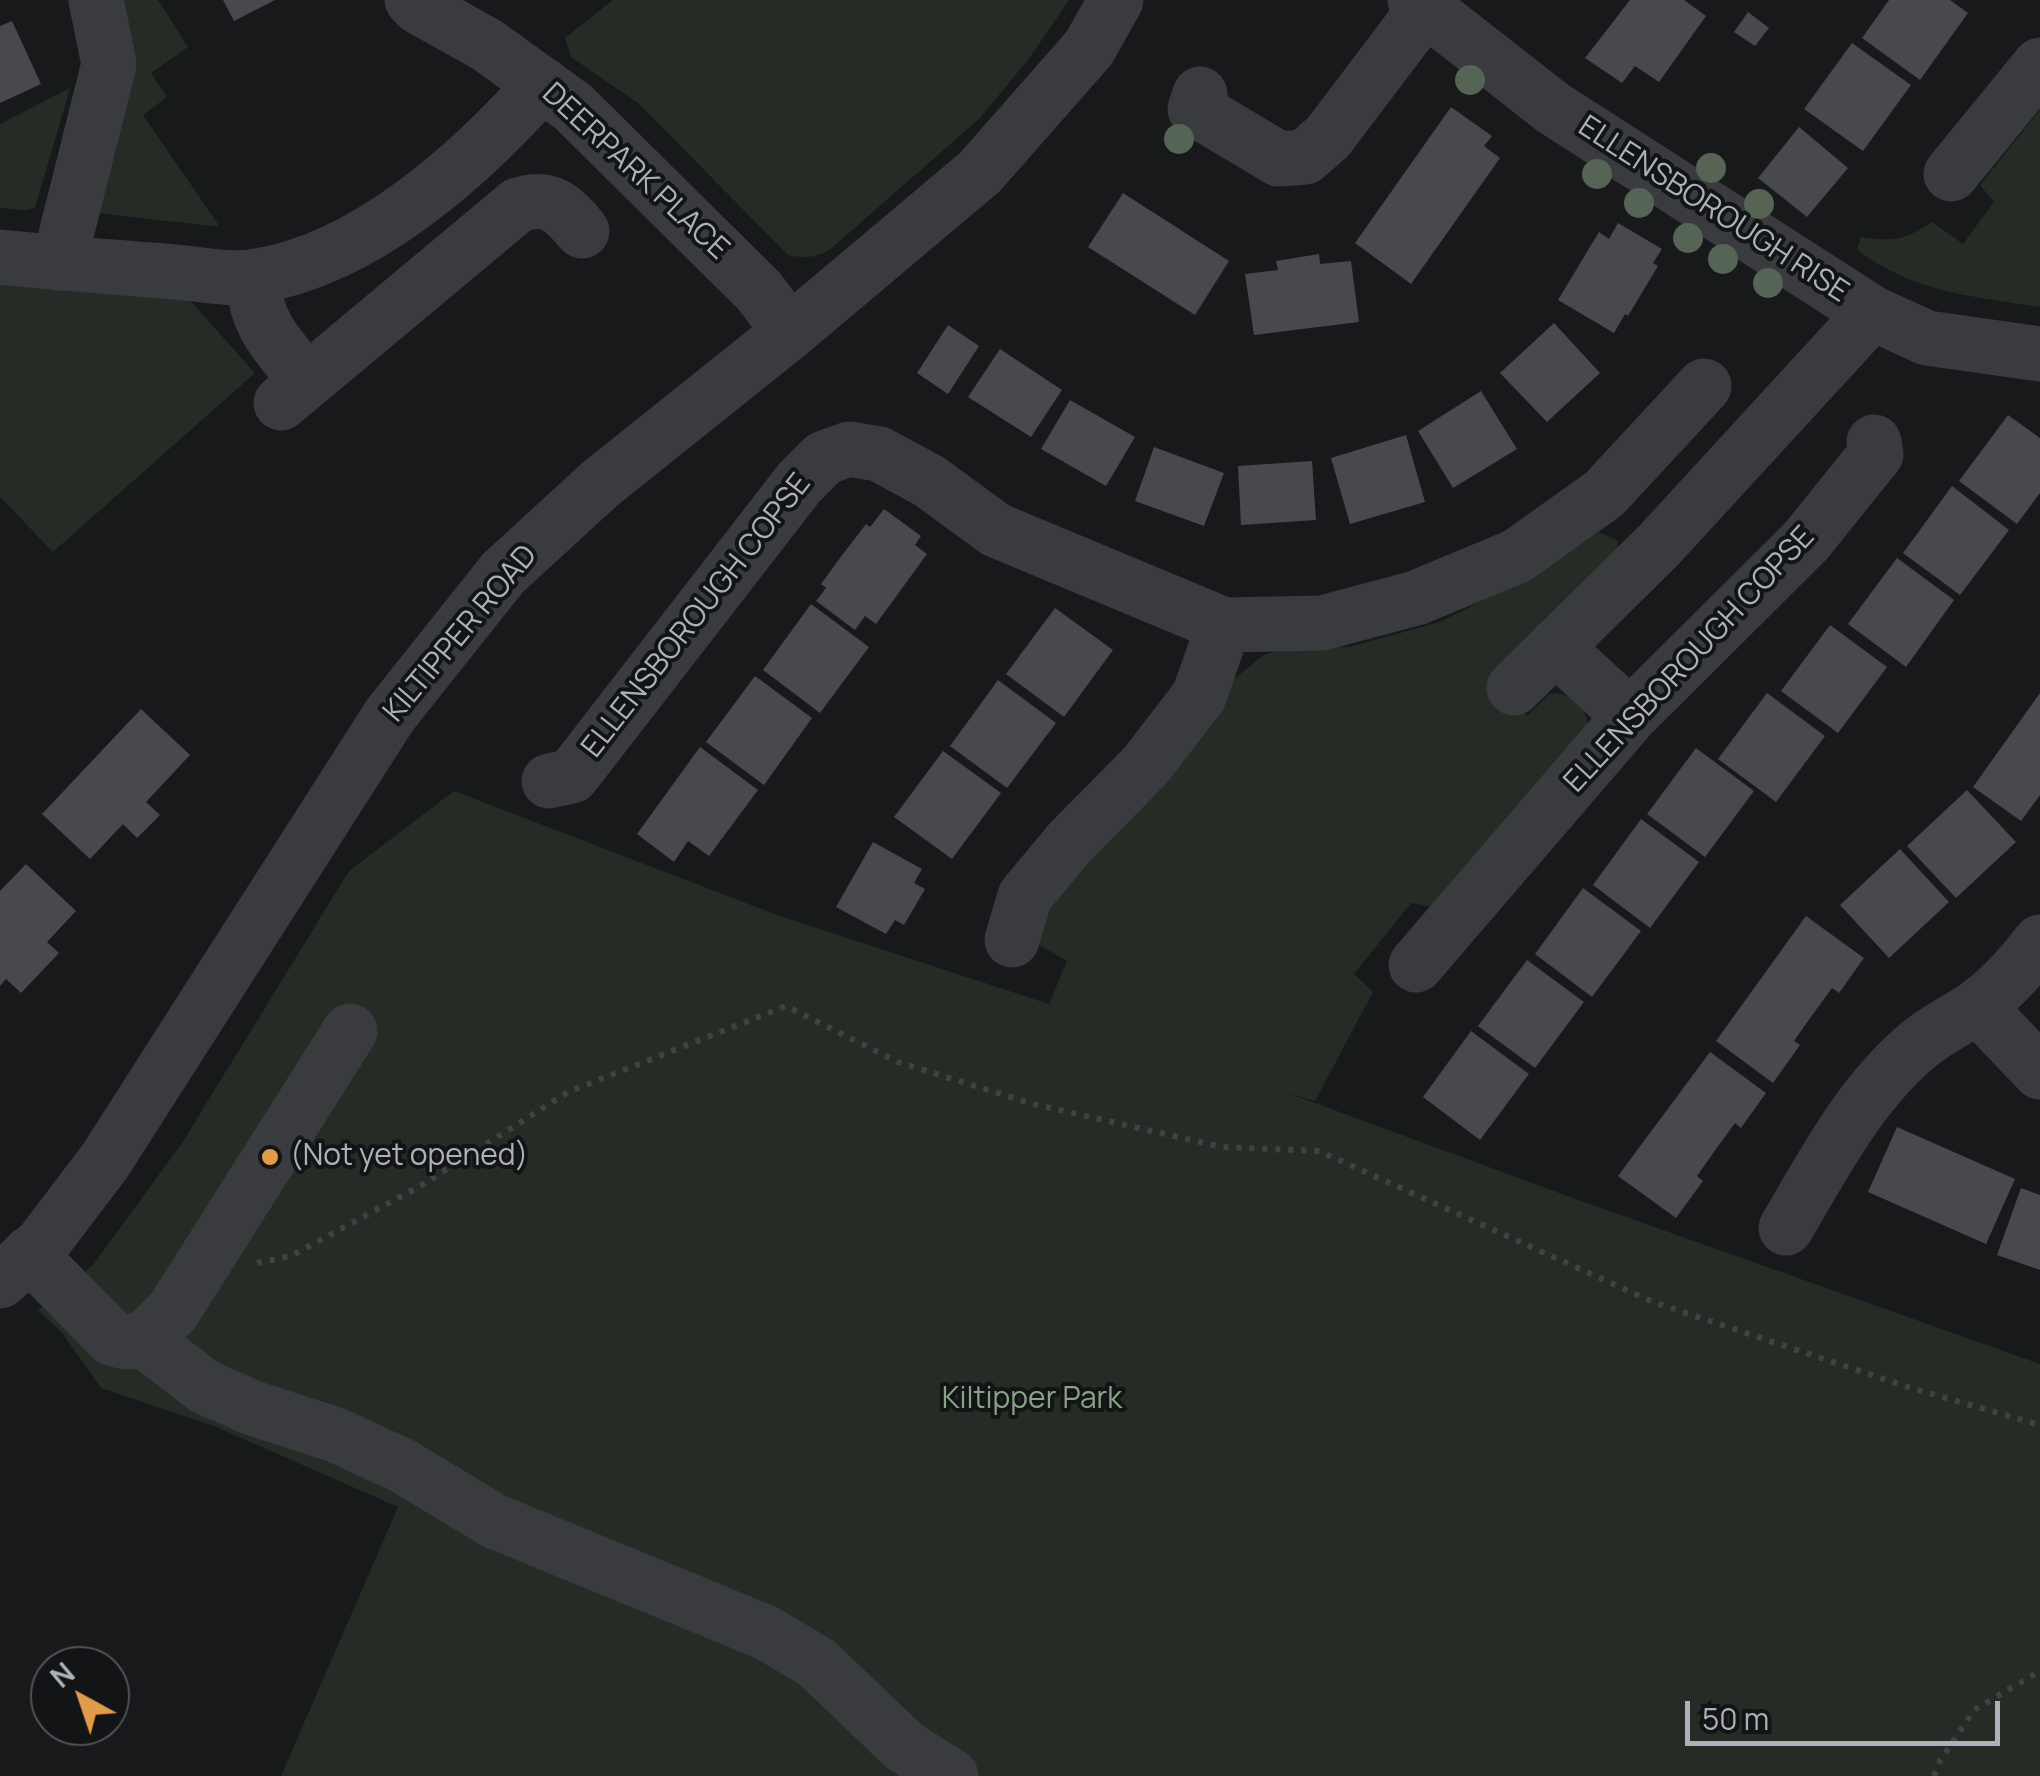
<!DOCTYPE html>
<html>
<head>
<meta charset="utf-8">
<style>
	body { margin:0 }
	#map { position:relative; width:2040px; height:1776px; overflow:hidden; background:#18191a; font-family:Manrope,sans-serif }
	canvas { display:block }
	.north { position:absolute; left:30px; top:1646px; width:100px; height:100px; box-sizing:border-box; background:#131415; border:2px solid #505357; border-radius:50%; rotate:320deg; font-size:28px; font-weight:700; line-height:40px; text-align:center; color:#acb1b9 }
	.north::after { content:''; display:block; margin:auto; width:35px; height:45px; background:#e29b49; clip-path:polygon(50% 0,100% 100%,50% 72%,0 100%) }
	.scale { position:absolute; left:1685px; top:1701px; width:315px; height:45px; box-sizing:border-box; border:5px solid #acb1b9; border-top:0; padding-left:12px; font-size:30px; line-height:35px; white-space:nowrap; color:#acb1b9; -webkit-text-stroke:8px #131415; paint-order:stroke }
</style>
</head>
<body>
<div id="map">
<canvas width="2040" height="1776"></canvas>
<div class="north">N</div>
<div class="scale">50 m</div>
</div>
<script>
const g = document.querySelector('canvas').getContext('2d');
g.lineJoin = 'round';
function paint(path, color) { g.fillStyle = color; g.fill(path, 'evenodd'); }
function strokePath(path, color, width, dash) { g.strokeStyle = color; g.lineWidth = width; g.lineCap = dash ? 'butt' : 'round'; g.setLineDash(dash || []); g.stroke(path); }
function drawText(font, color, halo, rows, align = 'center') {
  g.font = font + ' Manrope,sans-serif'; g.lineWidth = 8; g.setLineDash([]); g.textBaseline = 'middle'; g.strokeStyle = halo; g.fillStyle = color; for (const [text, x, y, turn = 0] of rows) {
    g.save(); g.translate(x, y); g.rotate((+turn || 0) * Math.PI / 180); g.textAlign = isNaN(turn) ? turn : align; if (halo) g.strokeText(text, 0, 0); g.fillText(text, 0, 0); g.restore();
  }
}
paint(new Path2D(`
	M119,0h39l30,47 -37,26 16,24 -24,18 77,112 -124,-14z
	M613,0h456l-41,60 -49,59 -146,128c-15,11 -27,12 -45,8l-150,-152 -67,-46 -6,-19z
	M70,88l-35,120 -10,2 -25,-2v-84z
	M2040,110v197c-69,-11 -125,-14 -183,-57l4,-13c31,5 45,3 71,-15l31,22 31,-42 -14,-17z
	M0,281l186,15 69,77 -202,179 -53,-55z
	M1599,532l18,8 3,19 -130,119 37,38 24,-23c28,2 35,15 39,41l-156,173 -23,-4 -57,71 19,18 -58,109 -27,-8 285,105 467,166v412h-1759l117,-269 -184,-81 -113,-38 -39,-55 -24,-23 55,-45 89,-122 167,-272 105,-80 326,125 269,88 18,-43 -36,-21 17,-40 182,-218 34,-27 30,-9 55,1 91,-25 104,-53z`), '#252c25');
paint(new Path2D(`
	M223,0h52l-41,21z
	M1630,0h54l22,16 -47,66 -24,-16 -13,17 -37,-25z
	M1889,0h61l18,13 -48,67 -58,-42z
	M1748,12l21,16 -14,18 -21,-14z
	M12,21l29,63 -41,19v-77z
	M1852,43l59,42 -48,66 -59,-42z
	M1451,107l41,29 -8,10 16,12 -89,126 -56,-41z
	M1799,127l49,41 -41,49 -49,-39z
	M1123,193l106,68 -34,54 -107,-68z
	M1618,223l44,26 -9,14 5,3 -30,50 -3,-2 -11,19 -56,-33 41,-68 10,7z
	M1319,254l1,10 31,-3 8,61 -105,13 -9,-61 33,-4 -2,-9z
	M1554,323l46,50 -53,49 -47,-49z
	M948,325l31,21 -31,48 -31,-21z
	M1000,349l62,41 -31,47 -63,-40z
	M1481,391l36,58 -64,39 -35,-57z
	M1070,400l65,37 -29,49 -65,-37z
	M2008,415l32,23v55l-23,31 -58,-43z
	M1406,435l19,67 -75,22 -19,-66z
	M1154,447l70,26 -20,53 -69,-25z
	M1312,461l4,59 -75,5 -3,-59z
	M1952,486l57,44 -49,65 -57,-42z
	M884,509l37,27 -6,9 12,9 -51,70 -11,-8 -10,14 -39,-29 10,-13 -5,-4 22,-30 23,-30 4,3z
	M1897,558l57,42 -48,67 -58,-43z
	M811,604l58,43 -49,66 -57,-43z
	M1055,608l58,42 -49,67 -58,-43z
	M1830,625l57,42 -49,66 -57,-42z
	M755,676l57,42 -48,67 -58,-43z
	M998,680l58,43 -49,65 -57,-42z
	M1767,693l58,43 -49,66 -58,-43z
	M2040,693v102l-19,26 -48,-34z
	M141,709l49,46 -44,47 14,13 -23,23 -14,-14 -33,35 -48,-45z
	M700,747l58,43 -49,66 -21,-15 -14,21 -37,-28z
	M1696,748l58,43 -49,66 -58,-43z
	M943,751l58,42 -49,66 -58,-42z
	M1967,790l49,52 -60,56 -49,-52z
	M1641,819l58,43 -49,66 -57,-43z
	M873,842l49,27 -8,14 11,6 -21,36 -9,-5 -9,14 -50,-27z
	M1900,849l49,53 -60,56 -49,-53z
	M26,864l50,47 -29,31 12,11 -38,40 -15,-14 -6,7v-95z
	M1583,888l58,43 -49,66 -57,-43z
	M1806,916l58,42 -25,35 -7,-5 -19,26 -19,27 6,4 -27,38 -57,-42z
	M1527,960l57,42 -49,66 -57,-42z
	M1471,1031l58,43 -49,66 -57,-43z
	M1710,1052l56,41 -25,35 -6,-5 -19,26 -19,27 6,5 -27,37 -58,-42z
	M1897,1127l118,52 -29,65 -118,-52z
	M2021,1188l19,7v75l-43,-15z`), '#47494d');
strokePath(new Path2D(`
	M257,1263l34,-7 131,-71 146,-93 218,-86 112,56 135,42 189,43 97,4 334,151 255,85 132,38
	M1934,1776l6,-15 34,-51 66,-39`), '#404246', 6, [5, 8]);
strokePath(new Path2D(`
	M412,0l7,7 68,38 86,62 186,184 31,41
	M1415,0l138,108 319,205 55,25 113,16
	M1200,94l-5,15 84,50 26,-2 23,-20 97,-128
	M1951,174l89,-109
	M0,257c58,6 116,10 174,15 27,2 57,9 83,4 109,-17 214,-112 285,-192
	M59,263l50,-199 -13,-64
	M255,277c-4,44 26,72 52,104
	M281,403l237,-198c31,-10 44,2 64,26
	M1555,647l75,69
	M1514,688l145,-143 213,-232
	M549,781l23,-5 227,-293 25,-25 25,-9 30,5 50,27 67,49 228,95 98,-2 94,-25 101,-42 87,-62 100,-108
	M1012,940l13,-44 45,-54 76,-77 53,-69 25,-71
	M1416,965l214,-249 176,-175 70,-87 -2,-12
	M1978,1007l62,65
	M1786,1228c38,-64 73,-133 131,-182 17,-15 39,-25 58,-38 26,-18 46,-41 65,-66
	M29,1254l83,84c29,12 41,-8 61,-27l177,-280
	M0,1281l42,-37 63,-83 285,-446 113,-142 97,-89 190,-152 190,-160 109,-124 27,-48
	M144,1340l61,47 48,21 83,27 67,31 91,55 273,112 50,30 88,84 46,29`), '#3a3b3f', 55);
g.fillStyle = '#556455';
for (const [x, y] of [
	[1470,80],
	[1179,139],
	[1711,168],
	[1597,174],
	[1639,203],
	[1759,204],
	[1688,238],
	[1723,259],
	[1768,283]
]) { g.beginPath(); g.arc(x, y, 15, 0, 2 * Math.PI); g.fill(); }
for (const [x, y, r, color] of [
	[270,1157,10,"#e29b49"]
]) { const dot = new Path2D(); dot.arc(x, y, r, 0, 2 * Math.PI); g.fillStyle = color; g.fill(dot); strokePath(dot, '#131415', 4); }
drawText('30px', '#acb1b9', '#131415', [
	["DEERPARK PLACE",635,172,43],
	["ELLENSBOROUGH RISE",1713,210,33],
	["ELLENSBOROUGH COPSE",697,616,-52],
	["KILTIPPER ROAD",461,634,-50],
	["ELLENSBOROUGH COPSE",1690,660,-47]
]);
drawText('30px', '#acb1b9', '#131415', [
	["(Not yet opened)",290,1157]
], 'left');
drawText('30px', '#87a285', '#131415', [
	["Kiltipper Park",1032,1400]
]);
</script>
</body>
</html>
